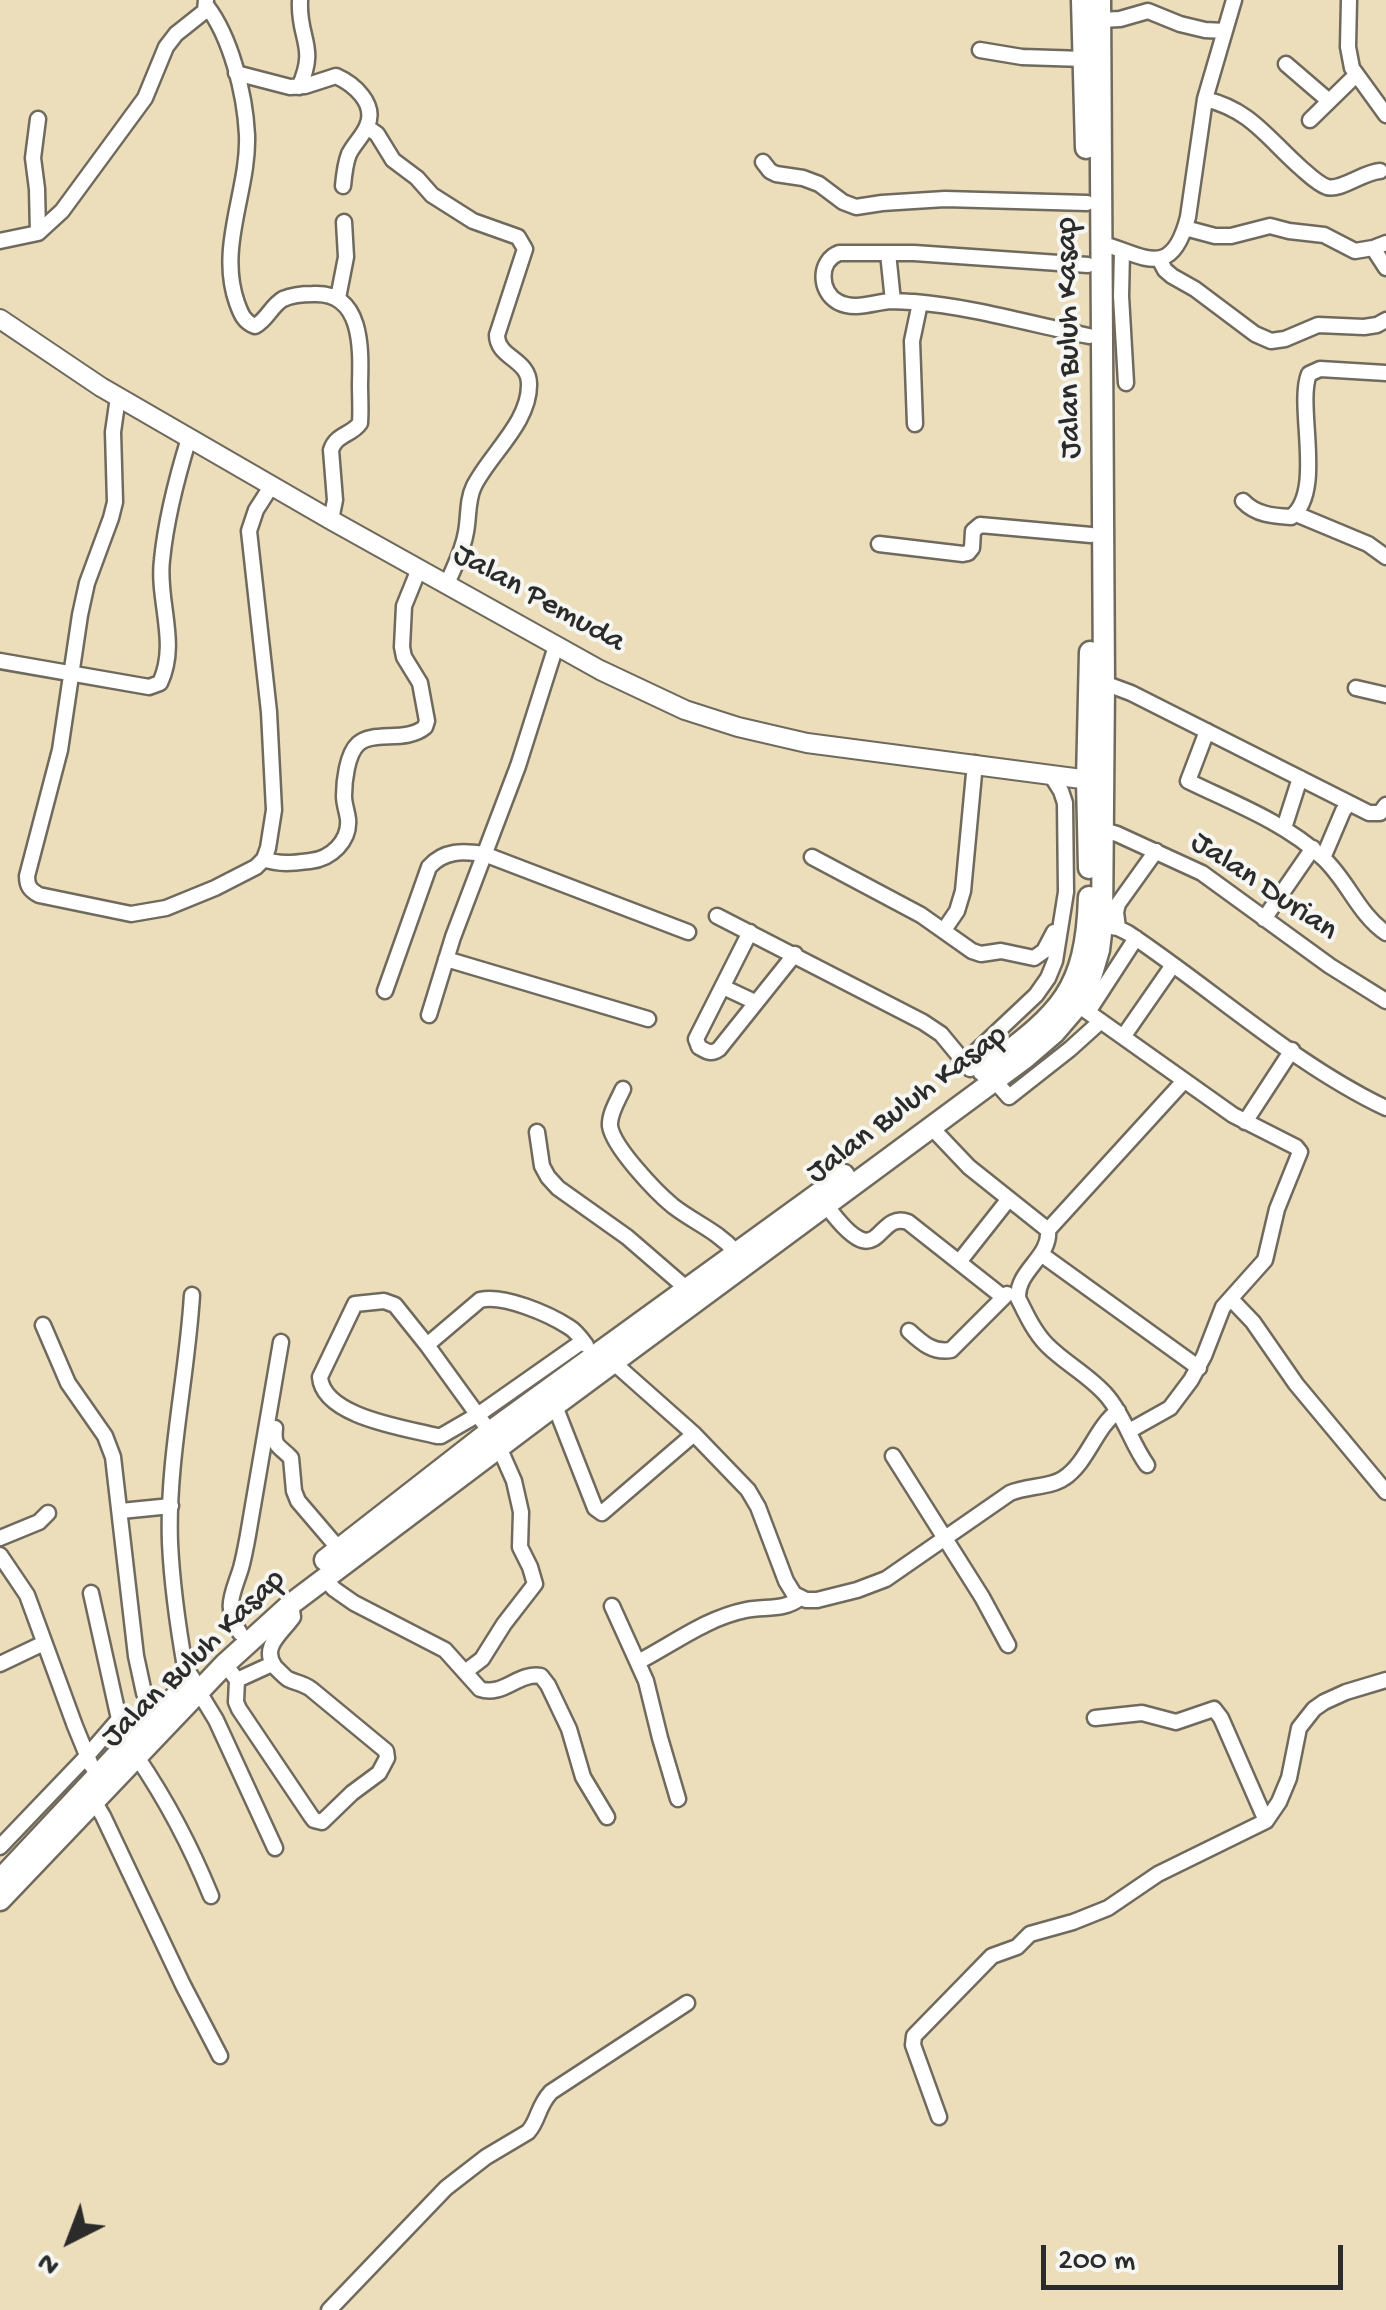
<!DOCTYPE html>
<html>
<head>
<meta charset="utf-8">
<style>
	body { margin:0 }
	#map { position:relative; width:1386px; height:2310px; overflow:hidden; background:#ecdebb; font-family:"Gochi Hand",sans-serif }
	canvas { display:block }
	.north { position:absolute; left:20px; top:2190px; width:100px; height:100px; -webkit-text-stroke:8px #f6f6f2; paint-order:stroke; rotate:222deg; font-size:28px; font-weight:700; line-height:40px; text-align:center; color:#2b2b2b }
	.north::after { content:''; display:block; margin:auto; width:35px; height:45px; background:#2b2b2b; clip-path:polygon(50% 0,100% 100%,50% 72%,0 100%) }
	.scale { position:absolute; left:1041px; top:2245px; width:302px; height:45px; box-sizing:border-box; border:5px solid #2b2b2b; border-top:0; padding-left:12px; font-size:30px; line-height:35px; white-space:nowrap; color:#2b2b2b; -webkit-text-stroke:8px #f6f6f2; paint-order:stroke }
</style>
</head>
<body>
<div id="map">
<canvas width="1386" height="2310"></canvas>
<div class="north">N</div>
<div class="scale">200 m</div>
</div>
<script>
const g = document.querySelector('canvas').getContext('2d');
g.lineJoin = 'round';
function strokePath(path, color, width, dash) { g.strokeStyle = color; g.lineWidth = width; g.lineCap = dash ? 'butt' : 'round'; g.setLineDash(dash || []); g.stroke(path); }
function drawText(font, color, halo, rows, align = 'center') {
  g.font = font + ' "Gochi Hand",sans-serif'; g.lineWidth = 8; g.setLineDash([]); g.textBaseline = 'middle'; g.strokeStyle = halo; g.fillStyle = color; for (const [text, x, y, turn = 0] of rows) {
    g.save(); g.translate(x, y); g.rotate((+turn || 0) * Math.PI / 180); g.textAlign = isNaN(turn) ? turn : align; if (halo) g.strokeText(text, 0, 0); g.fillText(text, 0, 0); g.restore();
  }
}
const minor = new Path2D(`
	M1349,0l-1,47 4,21 34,47
	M206,5c25,32 39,89 41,130 2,56 -30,112 -10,168 4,11 7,19 18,23 12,-6 16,-20 28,-27 9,-4 20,-5 30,-5 50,-3 48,55 47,90 0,13 1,26 0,39 -8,12 -24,11 -29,27l4,50 -4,20
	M1100,20l20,-1 28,-8 32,13 25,6 19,1
	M980,50l42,7 62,2
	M1286,64l43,37
	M236,73l54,14 15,-1 31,-10c18,8 41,28 31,50 -4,10 -13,18 -18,28 -4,10 -5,21 -6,32
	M299,87c19,-41 -1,-48 1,-86
	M1205,99c46,11 62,39 96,69 7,6 17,16 26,19 14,4 36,-15 53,-16
	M38,119l-5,39 4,31 1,44
	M1310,120l45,-44
	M367,127l10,7 16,26 24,18 15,17 41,26 45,16 7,12 -28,86c0,23 32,24 32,49 1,38 -39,70 -55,102 -7,14 -5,31 -8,46 -3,19 -12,35 -19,52
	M763,162l7,9 6,3 27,4 16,6 24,18 13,5 26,-4 63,-4 142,4
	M1185,228l30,8h16l39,-10 19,5 35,4 31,16 18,-3 13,-5
	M0,241l38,-8 24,-22 83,-113 21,-51 10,-13 29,-23 1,-11
	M1100,243c42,11 71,40 88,-26l17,-118 29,-99
	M1373,248l13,20
	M1122,251l-1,45 5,87
	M888,253l5,48
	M1159,259l6,11 7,6 23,13 60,45 16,7 14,-2 33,-14 46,2 13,-2 9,-5
	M1088,265l-174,-12h-75c-21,8 -20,39 -1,49 17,9 36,0 53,-1 8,0 16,1 23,1 60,5 116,22 175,34
	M338,298l8,-41 -2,-35
	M118,397l-5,35 2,70 -4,16 -24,65 -7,32 -20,135 -33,126c0,10 3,14 12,19l92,19 35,-6 49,-20 41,-21 8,-8 4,-11 6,-38 -5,-98 -20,-181 7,-21 16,-25
	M915,424l-3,-83 8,-38
	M1243,501c13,14 31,15 48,16 34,-25 5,-111 18,-143l11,-5 66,4
	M1296,514l72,30 18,13
	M879,544l84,10 5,-1 4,-5 1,-17 7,-6 111,10
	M0,661l149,26 11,-4c19,-40 -3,-82 2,-123 4,-41 15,-83 27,-122
	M1104,683l27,10 238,120h11l6,-8
	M1356,688l30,7
	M1207,731l-19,50c45,22 96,41 134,76 25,22 36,57 64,76
	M1284,828l16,-50
	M1103,830l14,4 85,39 128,93 56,35
	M812,857l109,58 51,36 9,3 20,-3 33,7 10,-7 10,-19
	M1323,858l20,-47 6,-8
	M264,859c15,6 30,4 46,2 21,-2 40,-20 38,-42 -1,-8 -4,-15 -4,-23 0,-14 3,-42 14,-52 15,-14 48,-1 67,-17l2,-6 -7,-38 -16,-26 -2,-10 2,-41 15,-37
	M717,916l206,106 18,12 29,35
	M1264,919l49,-71
	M1094,924l24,4 10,5c84,56 167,132 258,175
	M1118,928l-2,-16 2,-8 38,-53
	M944,930l13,-19 6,-20 12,-128
	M750,932l-54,107 3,8c7,4 12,8 20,2l76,-95
	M446,959l202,60
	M723,987l32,15
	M385,991l44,-124c15,-17 34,-16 55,-13l204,78
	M1078,1005l155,110 63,32 4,5 -23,57 -12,51 -42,47 -19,49 -13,24 -21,28 -41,23
	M1088,1012l48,-74
	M429,1015l24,-78 65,-171 38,-120
	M1123,1037l50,-72
	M965,1062l71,-67 12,-17 7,-17 11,-69 -1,-89 -4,-12 -10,-16
	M994,1080l15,17 61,-48 31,-28
	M623,1089c-5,11 -14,25 -13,37 3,21 46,66 63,80 22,17 43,24 63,46
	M1245,1122l47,-72
	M931,1127l38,40 79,63
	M537,1132l5,34 6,11 10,11 69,49 59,51
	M826,1205c56,76 48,5 82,17l95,75
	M1041,1254l158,114
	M959,1262l49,-62
	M192,1295c-5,83 -25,166 -22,248 2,42 8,84 15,124l8,12
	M1231,1299l22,23 43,62 90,108
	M43,1325l25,58 37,53 8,21 23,199 8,37 12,23
	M909,1331c13,12 24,22 42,19l56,-56
	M427,1345l53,-45c23,-6 69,14 89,27 7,4 12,11 17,18
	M614,1363l80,71 54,56 10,17 28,74 8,13 12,6h11l40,-10 29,-11 124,-86c17,-7 42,-6 54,-15 24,-16 31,-50 54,-67
	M555,1406l40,102 7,5 92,-79
	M275,1428c-2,20 4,17 16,30l3,33 4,10 41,48
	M490,1432l-63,-87 -32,-40 -11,-4 -29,3 -35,73c3,40 86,51 117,59h4l38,-22 104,-73
	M893,1456l89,141 26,48
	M1147,1465c-16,-22 -22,-48 -40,-69 -17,-20 -41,-32 -60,-51 -13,-13 -21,-31 -29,-47 -1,-28 33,-41 30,-68l136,-149
	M121,1511l50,-5
	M0,1538l39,-16 9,-9
	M0,1555l27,40 48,131 16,39 7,9
	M324,1578l10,11 20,14 91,47 35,39c23,8 38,-17 61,-13l7,9 21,44 14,48 24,40
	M612,1606l34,75 14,57 18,61
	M240,1633c-17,-26 -7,-39 1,-65 3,-11 5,-22 7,-33l33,-193
	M638,1662c35,-18 68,-44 108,-52 19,-4 38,1 54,-12
	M0,1664l44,-21
	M225,1664l12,16 -1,22 3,7 72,107 3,4 8,2 30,-29 27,-20 8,-15 -1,-7 -75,-62c-8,-6 -15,-6 -23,-10 -2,-1 -11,-10 -13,-12 -15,-20 7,-34 18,-50l-2,-13
	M465,1672l17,-13 22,-35 31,-40 -5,-17 -10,-20 1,-35 -7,-31 -15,-34
	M237,1680l35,-16
	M199,1692l17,28 59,128
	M1095,1718l47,-5 34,9 38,-13 7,9 45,103
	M137,1757c30,44 54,90 74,139
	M94,1801l9,15 80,169 37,71
	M0,1847l87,-91 32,-37 -28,-126
	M939,2117l-26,-72 1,-9 78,-80 25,-9 13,-13 43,-12 35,-14 50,-34 108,-53 13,-19 10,-24 10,-50 15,-19 10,-7 22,-10 40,-12
	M329,2310l117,-122 40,-31 42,-25c11,-12 9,-25 23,-40l136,-89`);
const major = new Path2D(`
	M0,319l101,68 230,133 269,150 85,40 53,17 69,16 290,38`);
const highway = new Path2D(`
	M1082,0l4,148
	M1089,868l-2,-88 3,-128
	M983,1071c74,-57 103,-75 106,-174
	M325,1560l159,-124 360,-261
	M0,1880l115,-123 74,-74
	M0,1900l225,-236 66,-60 251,-189 483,-357 29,-25 24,-28 13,-28 8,-27 3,-25 2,-242 -4,-683`);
strokePath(minor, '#6f6a5d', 19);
strokePath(major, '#6f6a5d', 22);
strokePath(highway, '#6f6a5d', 25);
strokePath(minor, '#fff', 14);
strokePath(major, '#fff', 18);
strokePath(highway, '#fff', 20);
drawText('32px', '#2b2b2b', '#f6f6f2', [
	["Jalan Buluh Kasap",1071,338,-91],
	["Jalan Pemuda",538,600,29],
	["Jalan Durian",1263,888,34],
	["Jalan Buluh Kasap",908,1106,-37],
	["Jalan Buluh Kasap",195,1660,-44]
]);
</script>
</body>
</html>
